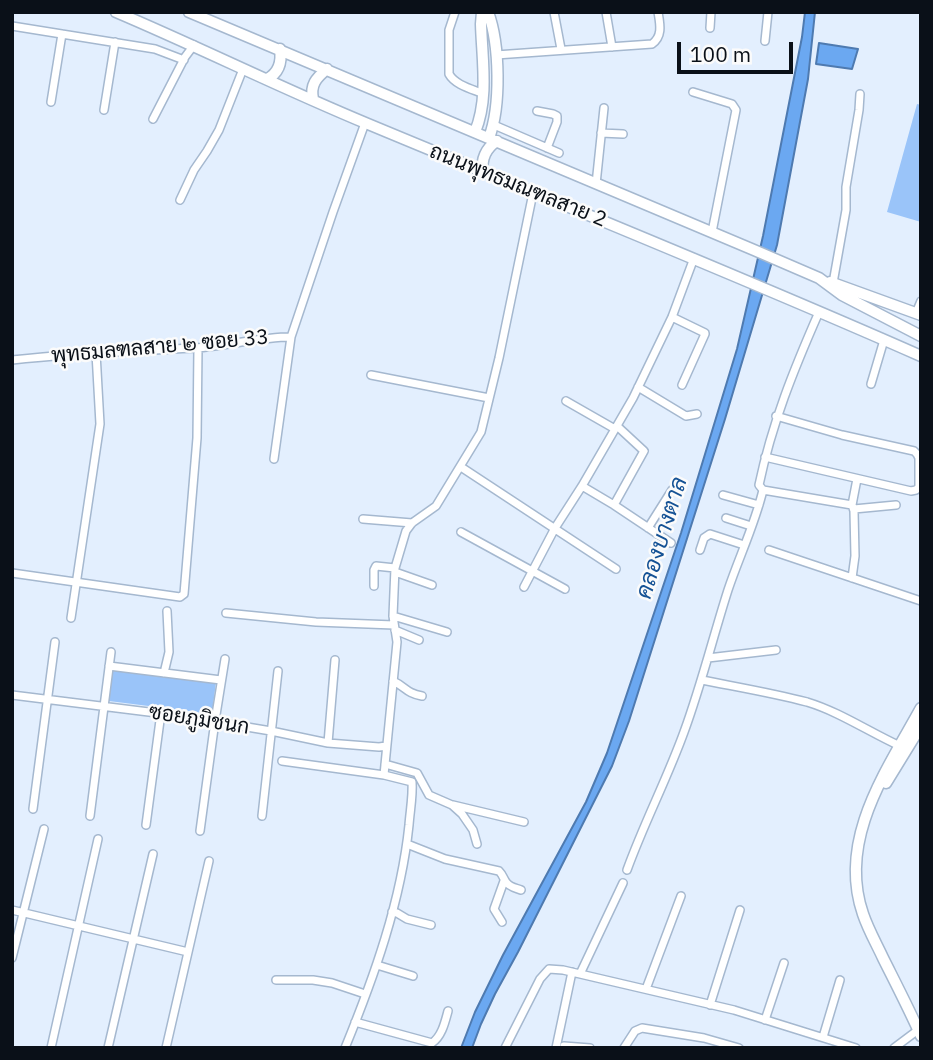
<!DOCTYPE html>
<html>
<head>
<meta charset="utf-8">
<style>
	body { margin:0 }
	#map { position:relative; width:933px; height:1060px; overflow:hidden; background:#e3effe; font-family:"IBM Plex Sans",sans-serif }
	canvas { display:block }
	.frame { position:absolute; inset:0; border:14px solid #0a1018; pointer-events:none }
	.scale { position:absolute; left:677px; top:42px; width:116px; height:32px; box-sizing:border-box; border:4px solid #0a1018; border-top:0; padding-left:9px; font-size:21px; line-height:24px; white-space:nowrap; color:#0a1018; -webkit-text-stroke:5px #fbfbfb; paint-order:stroke }
</style>
</head>
<body>
<div id="map">
<canvas width="933" height="1060"></canvas>
<div class="frame"></div>
<div class="scale">100 m</div>
</div>
<script>
const g = document.querySelector('canvas').getContext('2d');
g.lineJoin = 'round';
function paint(path, color) { g.fillStyle = color; g.fill(path, 'evenodd'); }
function strokePath(path, color, width, dash) { g.strokeStyle = color; g.lineWidth = width; g.lineCap = dash ? 'butt' : 'round'; g.setLineDash(dash || []); g.stroke(path); }
function drawText(font, color, halo, rows, align = 'center') {
  g.font = font + ' "IBM Plex Sans",Sarabun,sans-serif'; g.lineWidth = 5; g.setLineDash([]); g.textBaseline = 'middle'; g.strokeStyle = halo; g.fillStyle = color; for (const [text, x, y, turn = 0] of rows) {
    g.save(); g.translate(x, y); g.rotate((+turn || 0) * Math.PI / 180); g.textAlign = isNaN(turn) ? turn : align; if (halo) g.strokeText(text, 0, 0); g.fillText(text, 0, 0); g.restore();
  }
}
paint(new Path2D(`
	M917,104l4,1v117l-34,-10z
	M113,670l103,12 -4,32 -103,-13z`), '#9ac4f9');
const water = new Path2D(`
	M805,12h10l-7,67 -31,166 -52,174 -96,302 -17,45 -94,186 -23,42 -14,30 -9,24h-11l14,-36 28,-57 83,-153 21,-49 74,-220 56,-184 26,-113 39,-199z
	M819,43l39,6 -6,20 -36,-5z`);
paint(water, '#6ba8f1');
strokePath(water, '#4e7ab0', 2);
const street = new Path2D(`
	M455,12l-6,18v44c6,11 23,15 35,20
	M554,12l7,37
	M606,12l6,35
	M12,26l143,23 29,11
	M710,28l1,-16
	M765,41l3,-29
	M496,55l156,-11c11,-8 8,-20 6,-32
	M693,92l39,12 4,6 -24,122
	M51,102l11,-68
	M104,110l11,-68
	M537,111l16,3 4,2v6l-10,26
	M153,119l32,-62 9,-12
	M494,125l65,28
	M601,133l22,1
	M596,184l8,-76
	M180,200l14,-30 13,-19 12,-21 24,-61
	M833,283l13,-73v-23l13,-77 1,-16
	M819,312c-25,57 -47,111 -60,173l4,5 89,15
	M916,313l5,-12
	M672,317l33,16v1l-23,51
	M12,360c61,-7 122,-9 183,-12 32,-2 64,-11 96,-11l42,-125 32,-89
	M371,375l118,23
	M871,384l13,-44
	M638,387l48,29 11,-2
	M566,401l49,28
	M765,457l146,34 5,-1 3,-3v-29l-2,-4 -3,-3 -72,-16 -66,-19
	M274,459l17,-122
	M461,467l155,102
	M582,486l32,19 57,38
	M723,495l36,10
	M614,505l30,-54 -27,-25
	M854,509l42,-4
	M726,518l25,8
	M363,519l49,4
	M648,528l24,-38
	M461,532l104,57
	M700,550l4,-12 6,-4 34,11
	M769,550l152,51
	M395,572l37,13
	M12,573l168,24 4,-3 13,-156 1,-90
	M852,578l3,-22 -1,-45 -2,-6 5,-26
	M374,586v-16l2,-4 19,2
	M524,587l31,-59 27,-42 51,-88 39,-81 22,-59
	M226,613l90,9 78,3
	M393,616l54,16
	M71,618l29,-194 -4,-71
	M395,630l24,10
	M708,658l68,-8
	M109,666l112,14
	M164,673l5,-21 -2,-41
	M702,680c35,7 71,13 105,22 33,10 62,30 93,44
	M393,681c13,6 13,12 29,15
	M12,695l169,21 90,15 57,12 51,4 7,-1
	M328,743l7,-83
	M282,761l102,14
	M385,764l32,9 12,22 23,10 10,9 11,16 4,14
	M453,805l71,17
	M33,809l22,-167
	M90,816l21,-164
	M262,816l16,-145
	M146,825l15,-112
	M200,831l15,-110 10,-62
	M407,844l38,15 54,12c4,4 4,7 7,11 3,5 10,6 15,8
	M627,870c17,-47 40,-91 57,-138 17,-46 29,-95 44,-142 11,-33 27,-66 35,-100
	M12,910l176,42
	M392,912l5,1 10,6 24,6
	M502,922l-8,-13 10,-28
	M12,958l32,-129
	M377,965l36,11
	M580,974l43,-91
	M276,980h37l19,3 33,11
	M646,989l35,-93
	M710,1005l30,-95
	M765,1020l19,-57
	M355,1022l77,21c10,-7 13,-21 16,-32
	M823,1037l17,-57
	M564,1046l26,2
	M51,1048l47,-209
	M108,1048l45,-194
	M166,1048l43,-187
	M345,1048c29,-71 56,-146 64,-223 1,-14 4,-29 3,-43l-28,-7 13,-133 -4,-26 2,-48 11,-37 6,-8 24,-17 45,-74 18,-74 34,-165
	M505,1048l35,-69 9,-10 14,1 171,40 122,38
	M556,1048l16,-76
	M624,1048l11,-17 7,-3 62,10 35,10
	M894,1048l24,-18`);
const secondary = new Path2D(`
	M116,12c85,36 167,77 252,112 185,77 370,151 553,232
	M189,12l565,238 65,28 23,17 79,41
	M488,12c12,33 13,94 1,126
	M267,79c12,-6 15,-17 13,-30
	M313,99c-3,-14 3,-21 14,-30
	M475,132c14,-34 7,-73 6,-108l1,-12
	M483,172c-2,-13 3,-24 14,-31
	M830,282l91,33
	M921,708c-34,62 -84,131 -58,206 5,15 13,29 20,44 13,26 26,51 38,78
	M886,783l35,-57`);
strokePath(street, '#a5b8cf', 10);
strokePath(secondary, '#a5b8cf', 13);
strokePath(street, '#fff', 7);
strokePath(secondary, '#fff', 10);
drawText('21px', '#0a1018', '#fbfbfb', [
	["ถนนพุทธมณฑลสาย 2",518,186,22],
	["พุทธมลฑลสาย ๒ ซอย 33",160,347,-5],
	["ซอยภูมิชนก",199,720,9]
]);
drawText('italic 23px', '#155295', '#fbfbfb', [
	["คลองบางตาล",662,538,-73]
]);
</script>
</body>
</html>
